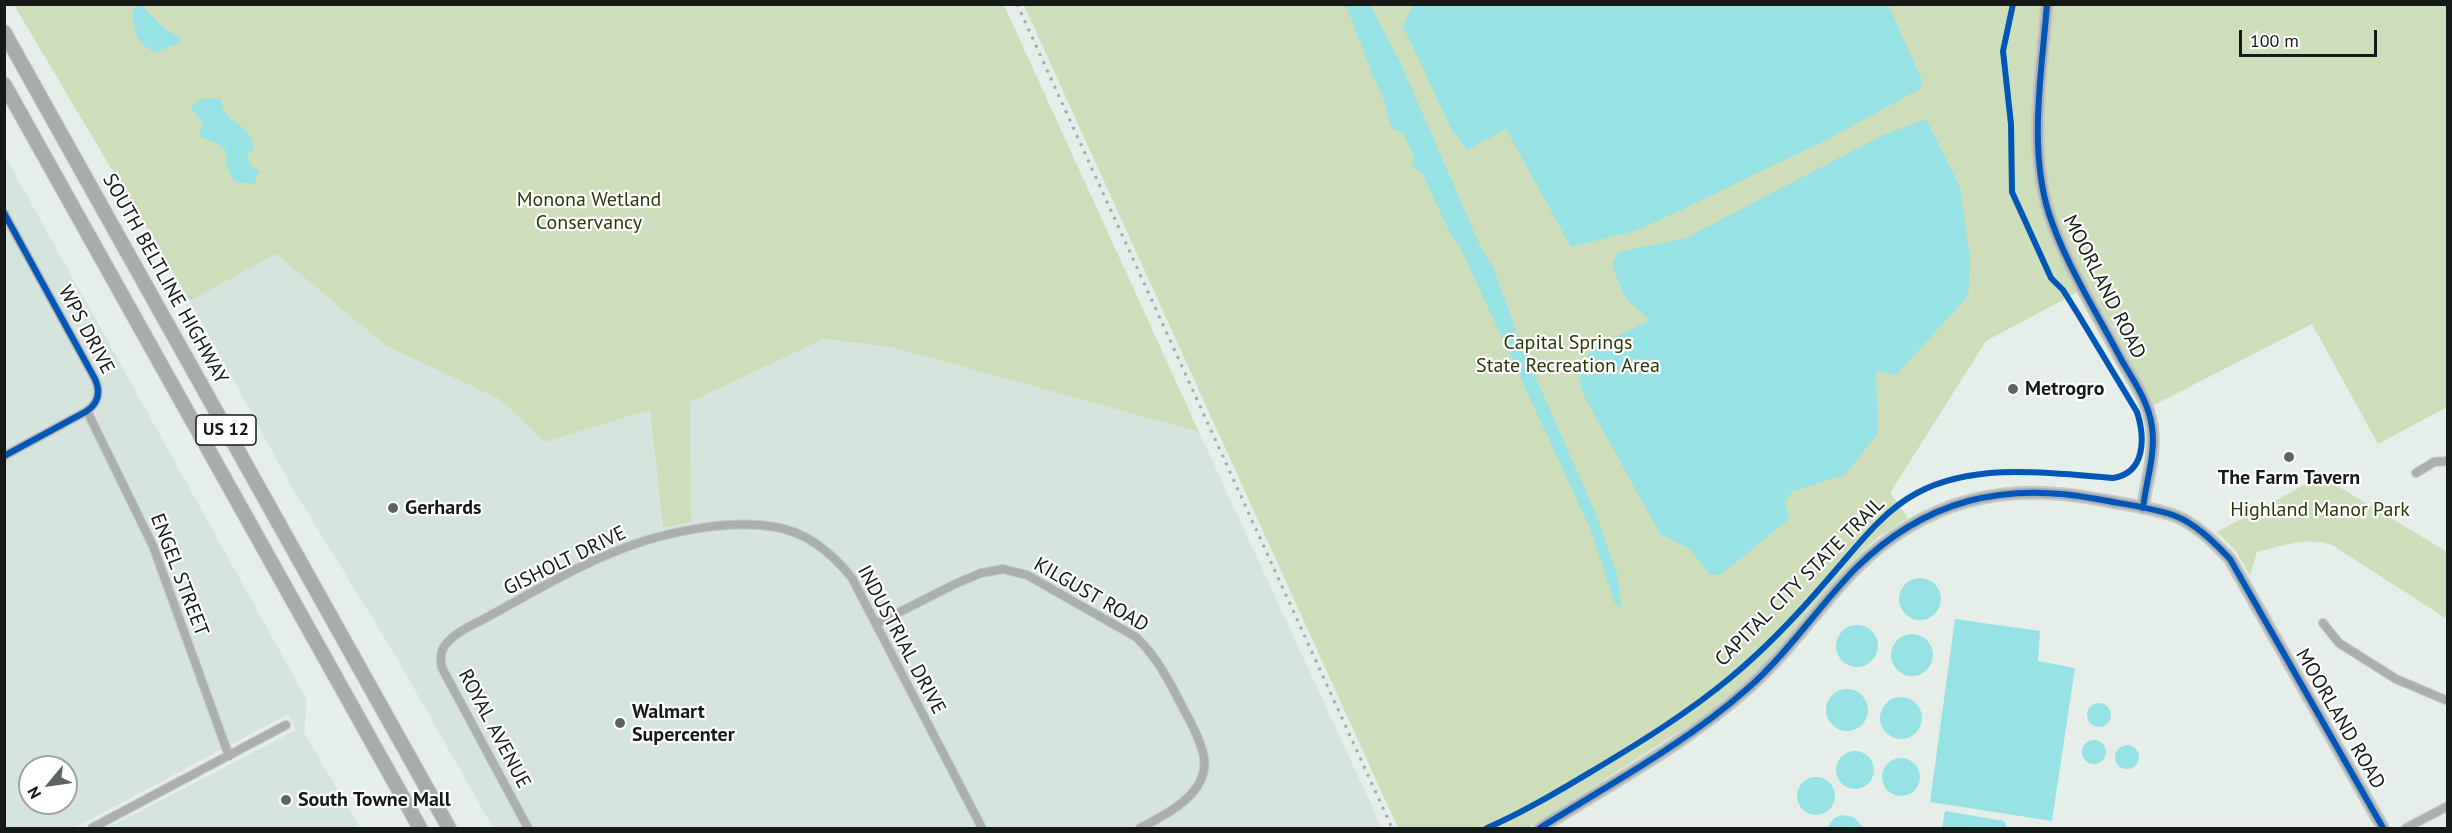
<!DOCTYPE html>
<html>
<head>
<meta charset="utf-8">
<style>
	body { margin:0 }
	#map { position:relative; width:2452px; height:833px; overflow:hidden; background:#e6eeea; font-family:"PT Sans",sans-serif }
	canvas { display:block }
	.frame { position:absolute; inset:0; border:6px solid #151a18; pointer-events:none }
	.north { position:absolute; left:18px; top:755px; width:60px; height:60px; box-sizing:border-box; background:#fff; border:2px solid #a1a3a3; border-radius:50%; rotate:241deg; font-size:16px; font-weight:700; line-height:24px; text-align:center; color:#151a18 }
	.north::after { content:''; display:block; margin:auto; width:21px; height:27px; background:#5e6462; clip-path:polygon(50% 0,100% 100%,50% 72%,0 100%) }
	.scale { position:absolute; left:2239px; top:30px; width:138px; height:27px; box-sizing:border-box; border:3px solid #151a18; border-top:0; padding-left:8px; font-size:18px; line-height:21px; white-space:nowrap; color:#151a18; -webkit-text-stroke:4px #fff; paint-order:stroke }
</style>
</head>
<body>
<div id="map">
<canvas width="2452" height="833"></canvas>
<div class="frame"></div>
<div class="north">N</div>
<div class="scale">100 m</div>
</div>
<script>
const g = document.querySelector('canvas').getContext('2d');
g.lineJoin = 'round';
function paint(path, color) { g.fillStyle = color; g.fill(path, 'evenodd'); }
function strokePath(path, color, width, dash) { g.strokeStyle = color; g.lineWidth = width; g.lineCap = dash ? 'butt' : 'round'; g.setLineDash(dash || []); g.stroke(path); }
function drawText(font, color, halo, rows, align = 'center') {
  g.font = font + ' "PT Sans",sans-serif'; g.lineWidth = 4.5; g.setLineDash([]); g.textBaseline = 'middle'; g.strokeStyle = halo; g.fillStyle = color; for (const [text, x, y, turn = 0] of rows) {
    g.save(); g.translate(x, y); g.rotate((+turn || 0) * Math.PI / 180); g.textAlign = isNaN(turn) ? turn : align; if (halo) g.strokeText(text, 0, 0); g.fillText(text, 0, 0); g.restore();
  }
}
paint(new Path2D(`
	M4,154l303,546 -3,32 56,96h-252l188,-98 -8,-16 -214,114h-69zM30,767h36v36h-36z
	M276,254l110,92 113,53 46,43 105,-32 13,118 28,-6 -1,-120 134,-63 67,8 308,85 183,396h-889l-99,-175 -104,-169 -100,-183z`), '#d5e4dc');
paint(new Path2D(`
	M14,5h990l195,427 -308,-85 -67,-8 -134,63 1,120 -28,6 -13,-118 -105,32 -46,-43 -113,-53 -110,-92 -86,47z
	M1024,5h1423v402l-69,37 -66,-120 -158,81 -65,-119 -103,55 -96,152 18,25 -31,20 -26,24 -81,97 -17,17 -55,44 -170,108h-130z
	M2321,476l126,76v67l-115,-74c-24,-9 -51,1 -75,7l-7,23 -15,-25 -18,-18z`), '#cedeba');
paint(new Path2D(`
	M141,5l24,24 17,10 -5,5 -22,8c-20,-10 -19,-18 -23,-38l4,-8z
	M1346,5h24l30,57 82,188 11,17 28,78 75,169 22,63 3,30 -4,-1 -3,-5 -24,-73 -130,-281 -8,-10 -29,-62 -13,-10 4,-2v-6l-11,-24 -10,-4 -3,-5 -8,-30 -10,-20z
	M1413,5h475l34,75 -2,9 -92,50 -149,72 -44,20 -64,16 -65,-118 -39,21 -15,-20 -49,-104z
	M203,98l18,1c3,29 33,22 32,51l-6,5 3,10 10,7 -4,5 -1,7 -20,-2 -9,-16v-16l-8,-6 -19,-8 4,-13 -13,-16z
	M1926,119l34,68 10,71 -2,38 -72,79 -20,-4 2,62 -33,42 -52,16 -8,11 4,17 -69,56h-10l-20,-26 -30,-15 -77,-140 -6,-24 16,-22 57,-28 -25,-22 -13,-33 6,-13 68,-14 195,-102z
	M1899 599a21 21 0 1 1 42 0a21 21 0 1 1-42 0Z
	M1955,619l85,12 -2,30 37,7 -23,153 -122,-19z
	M1836 646a21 21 0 1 1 42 0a21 21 0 1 1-42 0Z
	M1891 655a21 21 0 1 1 42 0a21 21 0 1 1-42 0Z
	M1826 710a21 21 0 1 1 42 0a21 21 0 1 1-42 0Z
	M1880 718a21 21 0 1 1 42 0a21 21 0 1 1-42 0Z
	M2087 715a12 12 0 1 1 24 0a12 12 0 1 1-24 0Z
	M2082 752a12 12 0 1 1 24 0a12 12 0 1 1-24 0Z
	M2115 757a12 12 0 1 1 24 0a12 12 0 1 1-24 0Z
	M1836 770a19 19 0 1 1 38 0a19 19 0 1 1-38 0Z
	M1882 777a19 19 0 1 1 38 0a19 19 0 1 1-38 0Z
	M1797 796a19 19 0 1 1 38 0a19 19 0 1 1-38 0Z
	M1945,811l59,10 3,7h-65z
	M1842,815l12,2 10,11h-37l7,-10z`), '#96e2e5');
const street = new Path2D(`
	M4,213l91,166c6,13 3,24 -8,32l-83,45
	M87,411l66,135 76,210
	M2416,473l18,-11 14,-1
	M2323,623l16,20 57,36 52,22
	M876,624l79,-40 26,-11 22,-4 24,6 109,62c21,20 33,44 46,69 8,15 17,30 21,47 10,38 -35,61 -63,75
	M92,828l194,-103
	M528,828l-86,-160c-2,-9 -2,-18 5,-25 11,-13 31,-20 46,-29 49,-27 98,-56 151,-73 41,-12 88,-21 131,-14 32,5 57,26 77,51l130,250
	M2406,828l42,-22`);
const secondary = new Path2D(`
	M2047,4c-5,68 -19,143 2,210 17,51 48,99 73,147 12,20 27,42 30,66 4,27 -6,54 -9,81
	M1540,828c70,-44 145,-84 207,-139 41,-36 71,-82 109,-121 69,-68 148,-87 241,-69 25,5 52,8 76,16 22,8 41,27 57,44l153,269`);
const highway = new Path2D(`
	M4,32l445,796
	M4,84l416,744`);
strokePath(street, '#c5cbc8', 10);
strokePath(secondary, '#c5cbc8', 14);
strokePath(highway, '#c5cbc8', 16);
strokePath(street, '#abb0ae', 8);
strokePath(secondary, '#aaaeae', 10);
strokePath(highway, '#a8adab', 14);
strokePath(new Path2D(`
	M1017,4l375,824`), '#a6aca9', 3, [3, 6]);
strokePath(new Path2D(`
	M2047,4c-5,68 -19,143 2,210 17,51 48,99 73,147 12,20 27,42 30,66 4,27 -6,54 -9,81
	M4,213l91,166c6,13 3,24 -8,32l-83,45
	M1487,828c39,-17 75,-39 112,-61 45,-27 90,-55 131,-89 34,-28 70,-66 99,-100 26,-29 52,-66 88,-85 58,-31 133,-20 196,-15 33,-5 32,-41 24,-66l-59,-98 -15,-24 -12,-12 -39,-86 -1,-68 -8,-73 10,-47
	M1540,828c70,-44 145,-84 207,-139 41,-36 71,-82 109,-121 69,-68 148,-87 241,-69 25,5 52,8 76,16 22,8 41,27 57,44l153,269`), '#0057b8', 6);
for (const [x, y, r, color] of [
	[2013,389,6,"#5e6462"],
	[2289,457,6,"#5e6462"],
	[393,508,6,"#5e6462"],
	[620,723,6,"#5e6462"],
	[286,800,6,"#5e6462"]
]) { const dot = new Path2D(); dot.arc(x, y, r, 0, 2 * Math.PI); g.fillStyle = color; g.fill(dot); strokePath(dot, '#fff', 2); }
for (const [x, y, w] of [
	[226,430,60]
]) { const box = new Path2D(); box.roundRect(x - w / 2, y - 15, w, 30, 4.5); g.fillStyle = '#fff'; g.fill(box); strokePath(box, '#151a18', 1.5); }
drawText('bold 18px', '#151a18', null, [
	["US 12",226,430]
]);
drawText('20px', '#2a3904', '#fff', [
	["Monona Wetland",589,200],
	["Conservancy",589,223],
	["Capital Springs",1568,343],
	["State Recreation Area",1568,366],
	["Highland Manor Park",2320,510]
]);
drawText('20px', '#151a18', '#fff', [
	["SOUTH BELTLINE HIGHWAY",165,279,61],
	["MOORLAND ROAD",2104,287,63],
	["WPS DRIVE",86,330,62],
	["GISHOLT DRIVE",565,561,-26],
	["ENGEL STREET",179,575,69],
	["CAPITAL CITY STATE TRAIL",1800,582,-45],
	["KILGUST ROAD",1091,595,30],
	["INDUSTRIAL DRIVE",901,640,62],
	["MOORLAND ROAD",2340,719,60],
	["ROYAL AVENUE",494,729,62]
]);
drawText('bold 20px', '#151a18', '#fff', [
	["Metrogro",2025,389],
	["The Farm Tavern",2289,478,"center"],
	["Gerhards",405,508],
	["Walmart",632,712],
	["Supercenter",632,735],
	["South Towne Mall",298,800]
], 'left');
</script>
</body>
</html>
